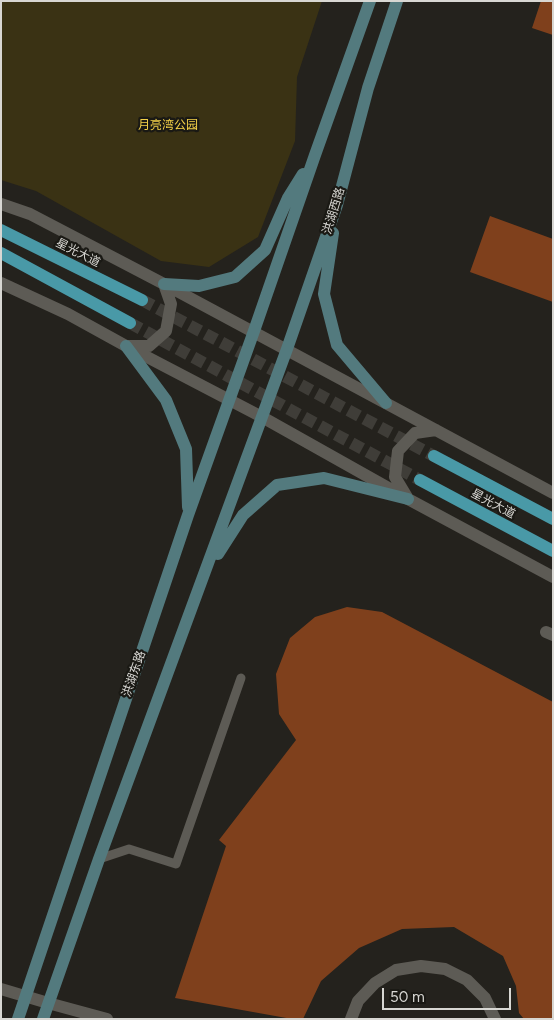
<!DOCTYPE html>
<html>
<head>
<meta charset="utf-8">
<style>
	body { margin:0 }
	#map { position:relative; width:554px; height:1020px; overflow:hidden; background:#24221d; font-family:Figtree,sans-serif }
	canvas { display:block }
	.frame { position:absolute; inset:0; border:2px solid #d8d7d3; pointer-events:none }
	.scale { position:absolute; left:382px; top:988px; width:129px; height:22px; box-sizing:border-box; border:2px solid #d8d7d3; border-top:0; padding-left:6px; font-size:15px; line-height:18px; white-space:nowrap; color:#d8d7d3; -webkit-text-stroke:4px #1a1914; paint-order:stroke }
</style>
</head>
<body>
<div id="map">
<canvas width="554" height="1020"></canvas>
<div class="frame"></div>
<div class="scale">50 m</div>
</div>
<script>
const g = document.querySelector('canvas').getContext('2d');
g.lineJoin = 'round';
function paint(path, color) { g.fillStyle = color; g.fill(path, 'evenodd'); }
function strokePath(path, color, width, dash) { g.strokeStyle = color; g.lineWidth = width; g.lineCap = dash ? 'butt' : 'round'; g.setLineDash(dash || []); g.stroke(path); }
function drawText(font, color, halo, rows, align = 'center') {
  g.font = font + ' Figtree,"Noto Sans SC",sans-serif'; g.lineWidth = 4.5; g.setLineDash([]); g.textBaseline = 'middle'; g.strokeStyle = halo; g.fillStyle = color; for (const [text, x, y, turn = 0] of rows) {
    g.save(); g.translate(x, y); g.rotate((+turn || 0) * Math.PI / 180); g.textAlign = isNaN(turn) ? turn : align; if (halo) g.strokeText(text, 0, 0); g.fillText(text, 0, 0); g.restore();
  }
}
paint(new Path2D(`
	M1,1h321l-25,76 -2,64 -37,96 -49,30 -48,-6 -125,-70 -35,-11z`), '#3a3214');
paint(new Path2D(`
	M541,1h12v34l-21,-7z
	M490,216l63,23v63l-83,-30z
	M347,607l35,5 171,90v317h-29l-5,-6 -3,-27 -13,-30 -49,-29 -52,2 -43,19 -38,33 -18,38h-11l-117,-21 51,-152 -7,-6 77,-100 -17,-26 -3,-40 14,-36 25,-21z`), '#7f401c');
strokePath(new Path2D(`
	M142,300l292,156
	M130,323l290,157`), '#3f3d38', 12, [12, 6]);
strokePath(new Path2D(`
	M99,859l30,-10 47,15 65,-186`), '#5d5b55', 9);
strokePath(new Path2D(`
	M351,1019l7,-18 17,-18 21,-13 25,-4 24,3 22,11 18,18 10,21`), '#5d5b55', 12);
strokePath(new Path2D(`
	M546,632l7,3
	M48,1003l59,16`), '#5d5b55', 12);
strokePath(new Path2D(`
	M1,204l29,10 134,70 389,209
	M1,283l67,31 58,32 136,71 146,82 145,78
	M128,346h21l17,-15 5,-27 -7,-20
	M407,497l-12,-20 3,-26 17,-18 21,-3
	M1,989l47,14`), '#5d5b55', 12);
strokePath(new Path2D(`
	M333,233l-9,61 13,51 49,58
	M164,284l35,2 36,-9 30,-27 23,-52 15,-24
	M126,346l40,54 20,49 2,58
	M218,554l25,-39 34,-30 47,-7 84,21
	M18,1019l170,-504 66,-184 61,-176 55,-154
	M43,1019l56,-160 188,-510 50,-144 31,-117 29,-87`), '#537a7e', 12);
strokePath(new Path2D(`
	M1,230l141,70
	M1,253l129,70
	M434,456l119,63
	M420,480l133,71`), '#4999a7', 12);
drawText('12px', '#f4d148', '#1a1914', [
	["月亮湾公园",168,125]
]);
drawText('12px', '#d8d7d3', '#1a1914', [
	["洪湖西路",334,211,-73],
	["星光大道",78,253,27],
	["星光大道",493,504,28],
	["洪湖东路",134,674,-71]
]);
</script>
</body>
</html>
